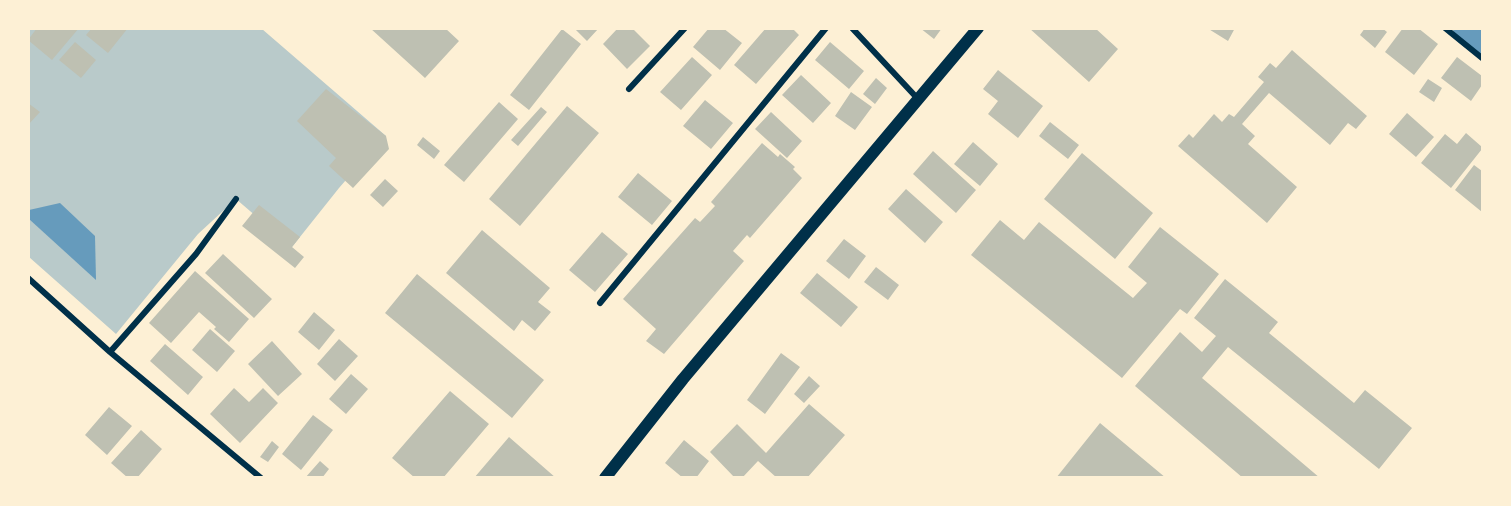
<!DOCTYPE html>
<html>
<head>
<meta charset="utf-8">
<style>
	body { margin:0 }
	#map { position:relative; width:1511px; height:506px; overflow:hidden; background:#fdf0d5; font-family:Poppins,sans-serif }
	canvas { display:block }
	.frame { position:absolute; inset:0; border:30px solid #fdf0d5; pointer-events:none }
</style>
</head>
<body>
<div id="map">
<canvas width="1511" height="506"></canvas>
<div class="frame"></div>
</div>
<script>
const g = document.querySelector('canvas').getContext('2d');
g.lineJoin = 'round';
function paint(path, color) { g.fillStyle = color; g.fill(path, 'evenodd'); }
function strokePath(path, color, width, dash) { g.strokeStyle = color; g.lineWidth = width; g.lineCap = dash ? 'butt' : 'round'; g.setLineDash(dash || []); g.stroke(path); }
paint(new Path2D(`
	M29,29h233l124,107 -7,6 -40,46 -47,59 -56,-48 -38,35 -82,100 -87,-77z`), '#b9caca');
paint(new Path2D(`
	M60,203l35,33 1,44 -67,-61v-9z`), '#669bbc');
strokePath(new Path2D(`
	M1474,28l8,6`), '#669bbc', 42);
paint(new Path2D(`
	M37,28h42l-27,32 -24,-20z
	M92,28h36l-20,25 -22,-18z
	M370,28h75l14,13 -34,37z
	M574,28h25l-12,13z
	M618,28h14l18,18 -23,23 -24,-25z
	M709,28h14l19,15 -22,27 -27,-23z
	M766,28h26l7,7 -43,49 -22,-19z
	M920,28h22l-8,11z
	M1029,28h66l23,21 -29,33z
	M1207,28h28l-7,13z
	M1365,28h17l5,4 -12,16 -15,-13z
	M1403,28h15l20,16 -24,31 -29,-23z
	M562,29l19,15 -52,66 -19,-15z
	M75,42l21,18 -15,18 -22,-18z
	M830,42l34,29 -15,18 -34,-29z
	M1292,50l75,66 -11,13 -8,-6 -18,22 -61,-52 -27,31 13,12 -7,8 49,43 -30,36 -89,-77 11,-12 4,4 21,-24 8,8 7,-8 5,3 30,-35 -6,-5 12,-14 6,5z
	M692,57l20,18 -31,35 -21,-18z
	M1457,57l25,19v9l-11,16 -30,-23z
	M998,70l45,36 -25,32 -30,-24 10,-13 -15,-12z
	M801,75l30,28 -18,20 -31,-28z
	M876,78l11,10 -12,16 -12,-10z
	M1428,79l14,9 -8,14 -15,-10z
	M326,89l60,47 3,13 -36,39 -24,-22 7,-8 -39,-37z
	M851,92l21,15 -17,23 -20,-14z
	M705,100l28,23 -22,26 -28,-23z
	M499,102l19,17 -54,63 -20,-17z
	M28,103l12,9 -12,13z
	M567,106l32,27 -79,93 -31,-27z
	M541,107l6,5 -29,34 -7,-6z
	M771,112l31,29 -15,17 -32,-29z
	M1407,113l27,24 -18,20 -27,-23z
	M1050,122l29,23 -11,14 -29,-23z
	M1466,133l16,14v2l-31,39 -30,-25 24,-29 12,10z
	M423,137l17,14 -6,8 -17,-14z
	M973,142l25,22 -18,22 -26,-22z
	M762,143l16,14 2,-3 15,13 -2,2 9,9 -52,60 -3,-3 -14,16 11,10 -80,93 -18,-13 10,-12 -33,-30 72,-81 5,4 15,-16 -4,-4z
	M933,151l43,39 -20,23 -43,-39z
	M1082,153l71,60 -38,46 -71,-60z
	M1474,165l8,6v41l-27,-22z
	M638,173l34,28 -20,24 -34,-28z
	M385,179l13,12 -15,16 -13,-12z
	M906,189l37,33 -18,21 -37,-34z
	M259,205l41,32 -8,10 12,10 -9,11 -53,-42z
	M1000,220l24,20 15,-18 94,76 14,-15 -19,-16 32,-40 59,47 -32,40 -7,-5 -58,69 -151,-123z
	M482,230l68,58 -12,14 13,10 -16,19 -13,-11 -8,11 -68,-58z
	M602,232l26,22 -33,38 -26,-22z
	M844,239l22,17 -17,23 -23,-18z
	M223,254l49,45 -18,19 -49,-45z
	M876,267l23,18 -11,15 -24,-18z
	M195,271l54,48 -20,23 -15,-13 2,-2 -17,-15 -28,31 -22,-20z
	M817,273l41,34 -17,20 -41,-34z
	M417,274l127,106 -32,38 -127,-105z
	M1225,279l53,43 -9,11 85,70 11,-13 47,38 -33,41 -151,-122 -26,31 118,100h-77l-108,-92 45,-54 22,20 14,-16 -22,-18z
	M314,312l21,18 -16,20 -21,-18z
	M210,329l25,22 -18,21 -25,-22z
	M339,339l19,17 -23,25 -18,-17z
	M272,341l30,33 -24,22 -30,-32z
	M165,344l38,33 -15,18 -38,-34z
	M781,353l19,14 -35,47 -18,-14z
	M351,374l17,15 -22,25 -17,-15z
	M809,376l11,10 -16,17 -10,-9z
	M234,388l15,14 14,-14 15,15 -38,40 -30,-29z
	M450,391l39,33 -46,54h-28l-23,-20z
	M809,404l36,31 -38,43h-30l-19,-17 -16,17h-7l-25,-26 27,-28 29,29z
	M109,407l23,19 -25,29 -22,-20z
	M313,415l20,15 -32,40 -19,-16z
	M1100,423l66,55h-110z
	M141,430l21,19 -25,29h-9l-17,-15z
	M509,437l47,41h-82z
	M684,440l25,21 -13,17h-13l-18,-15z
	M272,441l7,6 -11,15 -8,-5z
	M320,461l9,8 -7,9h-17z`), '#bec0b2');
strokePath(new Path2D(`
	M852,28l66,71
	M1445,28l37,30
	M629,89l56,-61
	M28,278l82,74 151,126
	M600,303l226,-275
	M110,352l86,-98 40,-55`), '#003049', 6);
strokePath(new Path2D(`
	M605,478l78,-99 295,-351`), '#003049', 12);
</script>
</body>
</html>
